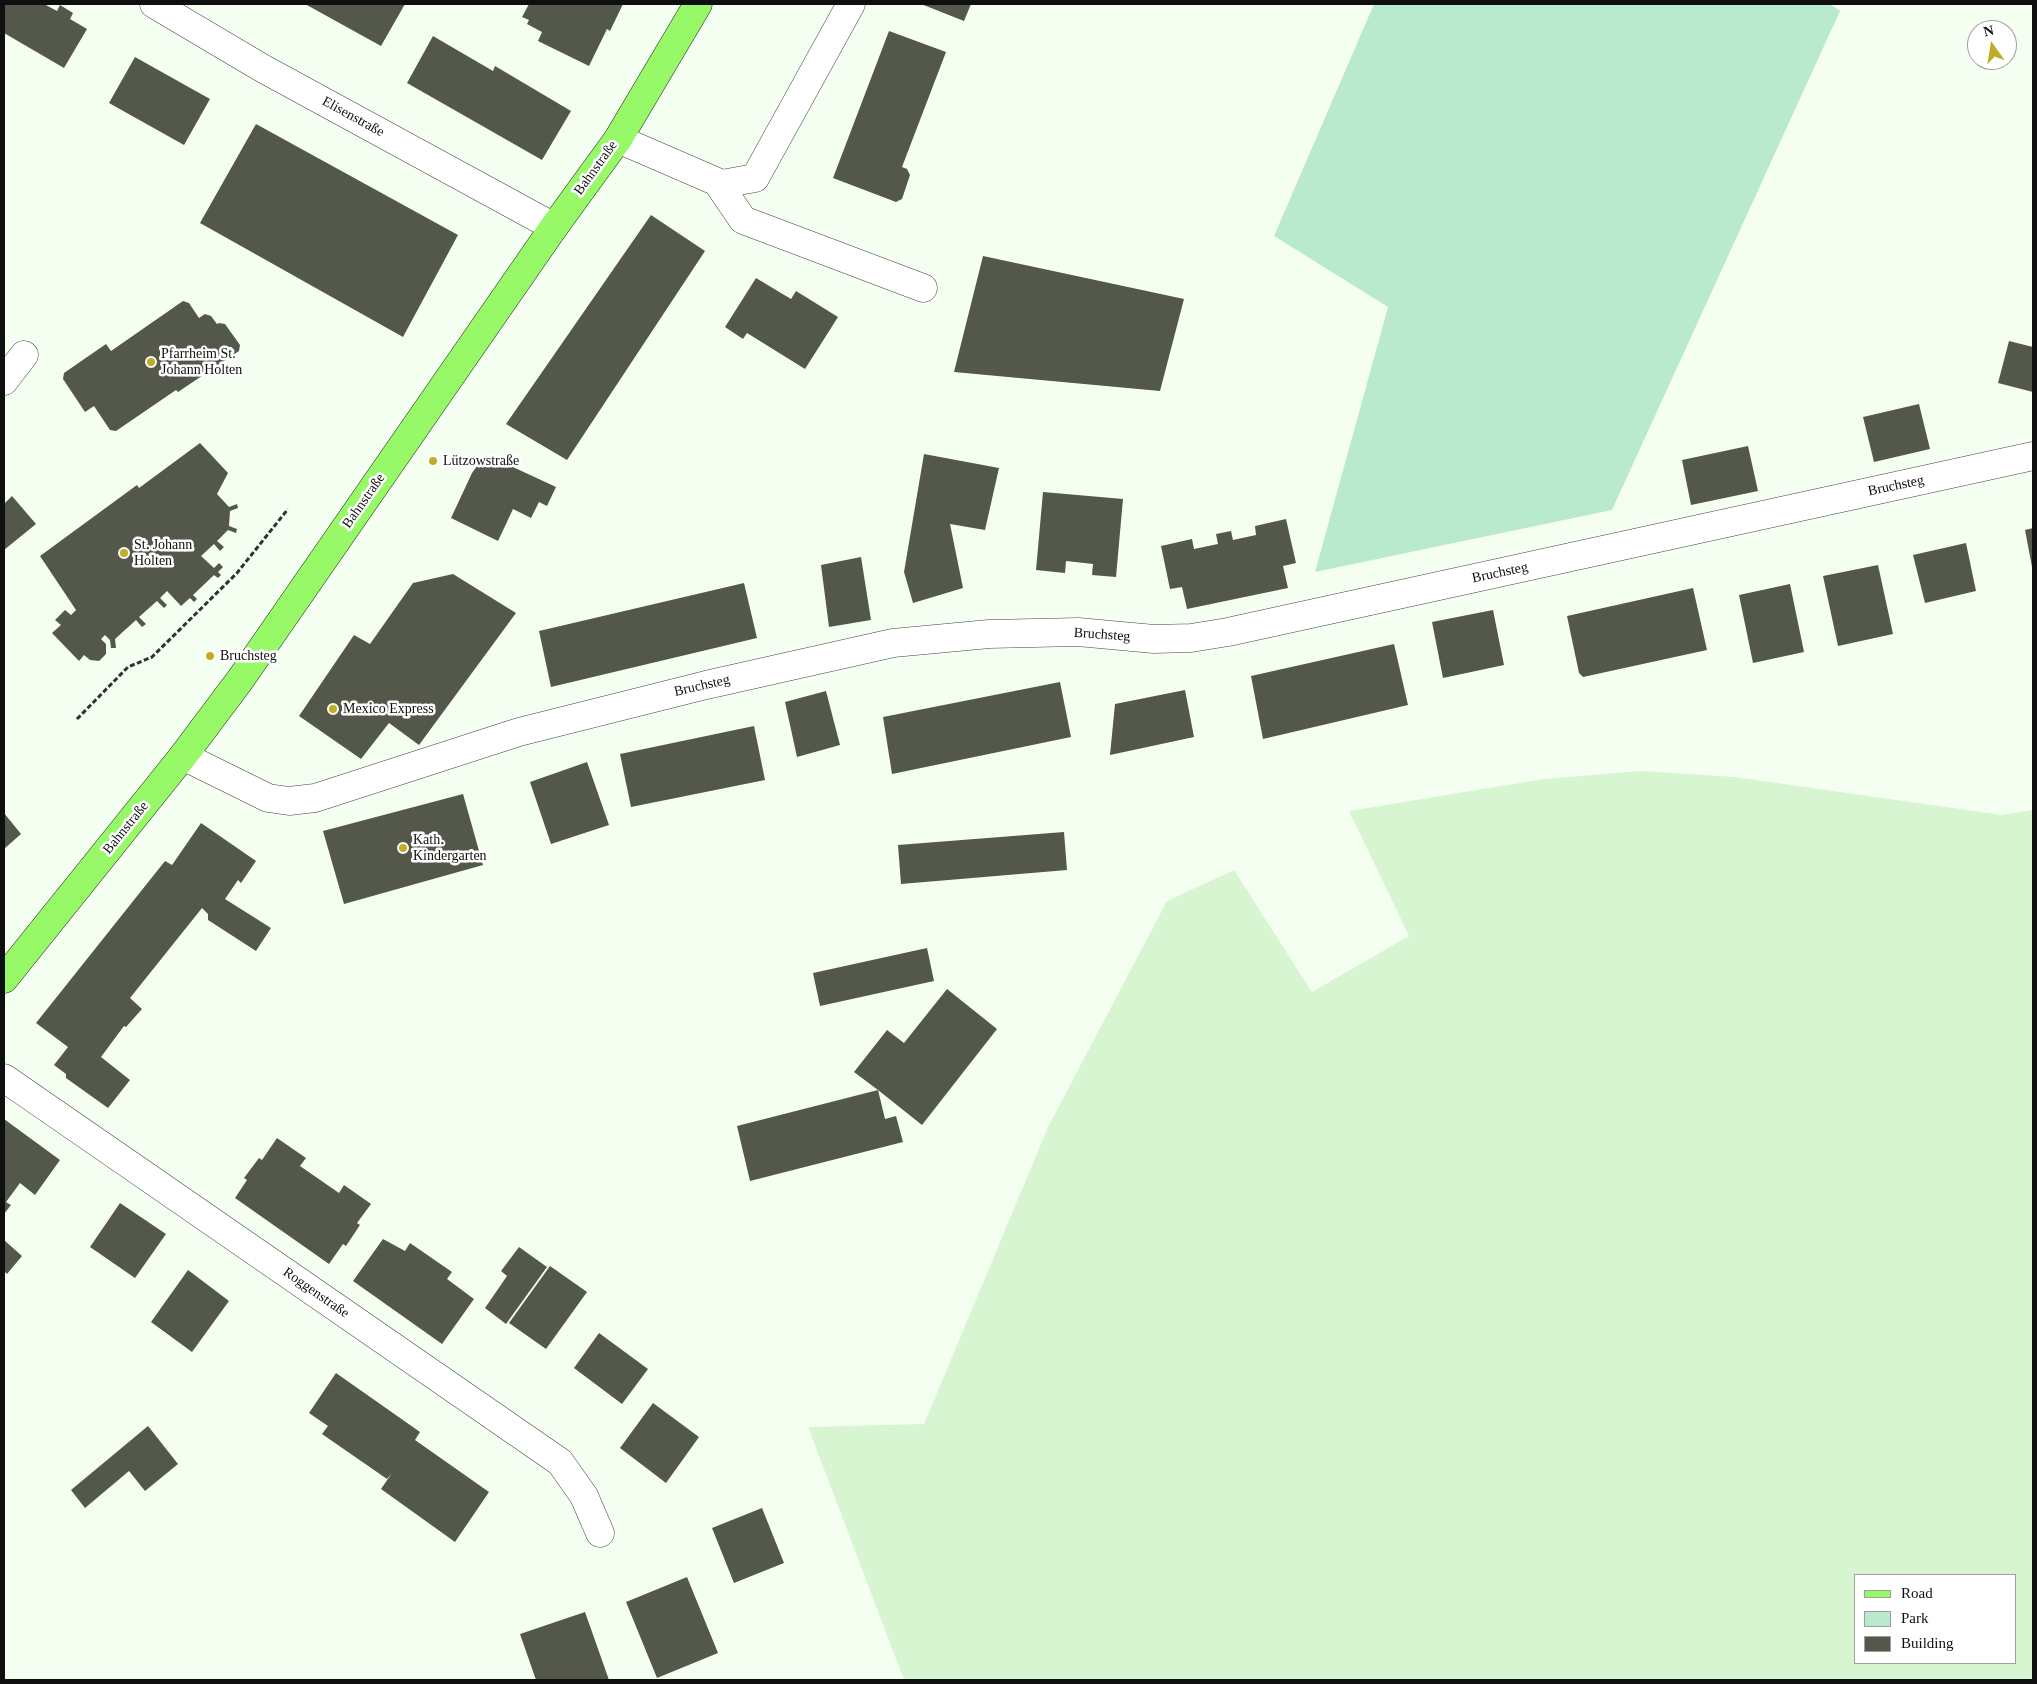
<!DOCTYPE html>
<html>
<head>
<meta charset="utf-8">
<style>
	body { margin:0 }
	#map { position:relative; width:2037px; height:1684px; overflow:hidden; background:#f5fff1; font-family:"Times New Roman",serif }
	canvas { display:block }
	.frame { position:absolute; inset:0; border:5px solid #0f0f0f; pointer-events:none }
	.legend { position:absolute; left:1854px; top:1574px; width:162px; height:90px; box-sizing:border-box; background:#fff; border:1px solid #9f9f9f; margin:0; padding:6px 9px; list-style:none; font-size:15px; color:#0f0f0f }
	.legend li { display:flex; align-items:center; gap:10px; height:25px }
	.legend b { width:25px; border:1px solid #9f9f9f }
	.north { position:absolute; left:1967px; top:20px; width:50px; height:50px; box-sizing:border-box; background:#fff; border:1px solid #9f9f9f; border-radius:50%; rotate:347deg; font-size:14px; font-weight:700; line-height:20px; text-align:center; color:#0f0f0f }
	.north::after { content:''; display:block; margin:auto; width:18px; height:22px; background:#c0ac26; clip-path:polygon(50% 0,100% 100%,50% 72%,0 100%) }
</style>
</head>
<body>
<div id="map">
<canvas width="2037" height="1684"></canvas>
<div class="frame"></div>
<ul class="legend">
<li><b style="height:6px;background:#97f868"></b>Road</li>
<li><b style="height:14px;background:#baeacd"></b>Park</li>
<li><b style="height:14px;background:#54584b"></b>Building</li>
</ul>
<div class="north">N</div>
</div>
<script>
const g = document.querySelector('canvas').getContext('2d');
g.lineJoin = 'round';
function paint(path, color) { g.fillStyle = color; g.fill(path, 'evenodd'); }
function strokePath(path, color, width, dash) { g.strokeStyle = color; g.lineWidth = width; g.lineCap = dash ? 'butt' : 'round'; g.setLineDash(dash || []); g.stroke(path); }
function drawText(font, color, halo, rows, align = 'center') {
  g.font = font + ' "Times New Roman",serif'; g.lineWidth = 5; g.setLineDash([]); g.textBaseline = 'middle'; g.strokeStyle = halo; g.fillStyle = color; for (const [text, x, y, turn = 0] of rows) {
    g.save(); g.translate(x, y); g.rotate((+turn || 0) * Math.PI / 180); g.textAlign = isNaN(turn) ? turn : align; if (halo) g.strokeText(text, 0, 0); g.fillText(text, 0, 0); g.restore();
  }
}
paint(new Path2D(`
	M1641,771l94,6 267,38 31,-5v870h-1129l-96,-253 116,-3 124,-297 119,-226 67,-31 78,122 97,-56 -60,-125 195,-32zM1856,1575h160v88h-160z`), '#d7f5d1');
paint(new Path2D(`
	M1374,4h456l10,7 -228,499 -297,62 73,-265 -114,-71z`), '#baeacd');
paint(new Path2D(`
	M4,4h40l13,7 3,-6 13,8 -3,6 17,10 -23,39 -60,-35z
	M305,4h100l-24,42z
	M529,4h94l-13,27 -3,-2 -18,37 -51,-25 4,-9 -15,-8 2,-4 -7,-3z
	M921,4h50l-7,17z
	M889,31l57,21 -44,115 5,2 3,6 -8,24 -6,3 -63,-24z
	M433,36l60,35 2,-5 76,45 -29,49 -135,-77z
	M135,57l75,42 -26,46 -75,-42z
	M256,124l202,111 -55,102 -203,-114z
	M651,215l54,36 -138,209 -61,-36z
	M983,256l201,43 -24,92 -206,-19z
	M756,278l35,21 5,-8 42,26 -33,52 -58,-36 -4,6 -18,-12z
	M183,301l6,2 10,15 6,-4 6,2 6,8 2,-1 6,1 15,21 -1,6 -61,41 -2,-2 -60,41 -6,-1 -16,-24 -9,6 -22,-33 1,-6 42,-29 5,7z
	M2009,341l24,6v45l-35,-9z
	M1919,404l11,45 -56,13 -11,-45z
	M200,443l28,30 -11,21 12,13 8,-3 1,4 -8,3 -1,15 8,3 -1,4 -8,-3 -11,11 7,6 -4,4 -6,-7 -13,12 13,12 5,-5 4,4 -5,5 3,3 -3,3 -4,-3 -21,20 4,4 -3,3 -4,-4 -9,8 -14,-15 -7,7 7,7 -3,3 -7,-7 -18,16 7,7 -4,3 -6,-7 -21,19 1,9h-5l-1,-8 -5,-5 -4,4 5,5v10l-7,7 -9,-1 -6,-5 -5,6 -27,-28 9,-8 -6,-5 10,-10 6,5 5,-5 -36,-54 97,-71 2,3z
	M1748,446l10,45 -67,14 -9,-45z
	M924,454l75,14 -14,62 -35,-6 13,64 -50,15 -9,-31z
	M482,459l15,7 3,-5 56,26 -9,19 -8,-4 -8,16 -18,-9 -15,32 -47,-23 21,-45z
	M1043,492l80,7 -7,78 -24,-2 1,-11 -27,-3 -1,12 -29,-3z
	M12,496l24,28 -32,26v-46z
	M1286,519l10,44 -13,3 5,22 -101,21 -5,-22 -12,2 -9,-43 31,-7 2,10 24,-5 -2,-10 15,-3 2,9 23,-5 -1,-9z
	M2033,528v39h-1l-7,-37z
	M1966,543l10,48 -51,12 -12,-48z
	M861,557l10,63 -42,7 -8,-62z
	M1878,565l15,69 -55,12 -15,-70z
	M453,574l63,39 -97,132 -30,-22 -28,36 -62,-43 55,-81 16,9 43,-61z
	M744,583l13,55 -206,49 -12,-56z
	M1790,584l14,68 -51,11 -14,-68z
	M1693,588l14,62 -124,27 -4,-4 -12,-57z
	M1493,610l11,55 -61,13 -11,-56z
	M1394,644l14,61 -145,34 -12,-63z
	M1060,682l11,55 -179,37 -9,-57z
	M1185,690l9,47 -84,18 5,-51z
	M826,691l14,54 -43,12 -12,-55z
	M754,726l11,54 -134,27 -11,-53z
	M587,762l22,63 -58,19 -21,-62z
	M463,794l20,71 -139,39 -21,-73z
	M4,813l17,21 -17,15z
	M201,823l55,38 -15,22 -3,-3 -13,19 46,29 -15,23 -48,-31v-6l-6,-6 -72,90 12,11 -16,18 -2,-1 -23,31 29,23 -22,28 -42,-30v-4l-12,-9 14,-18 -32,-24 129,-162 7,4z
	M1064,832l3,38 -166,14 -3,-39z
	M927,948l7,33 -114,25 -7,-33z
	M947,989l50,40 -75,96 -44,-35 7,29 11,-3 7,26 -153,39 -13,-55 141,-36 -24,-18 33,-42 17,13z
	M4,1119l56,41 -25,35 -15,-12 -14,19 5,3 -7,9z
	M277,1138l29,20 -6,8 39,27 5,-8 27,19 -14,19 3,2 -14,21 -3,-2 -14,20 -94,-66 12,-18 -3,-2 15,-20 3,2z
	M120,1203l46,31 -31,44 -45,-31z
	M383,1239l22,12 5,-8 42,29 -5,7 27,20 -32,45 -89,-63z
	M4,1240l18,16 -15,18 -3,-3z
	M519,1247l28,20 -41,57 -21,-16 22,-32 -6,-5z
	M550,1266l37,26 -41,57 -37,-26z
	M188,1270l41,31 -37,51 -41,-30z
	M599,1333l49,36 -26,35 -48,-36z
	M336,1373l84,59 -5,8 74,52 -34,50 -74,-53 11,-16 -5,6 -65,-45 6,-8 -19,-13z
	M653,1403l46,34 -33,46 -46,-35z
	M148,1426l30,38 -33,27 -16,-20 -44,37 -14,-18z
	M762,1508l22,55 -50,20 -22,-55z
	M687,1577l31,76 -61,25 -31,-76z
	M585,1612l24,68h-73l-16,-46z`), '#54584b');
const minor = new Path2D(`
	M154,4l108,64 292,159
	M618,139l104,45 33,-6 96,-174
	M717,182l26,38 180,68
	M4,381l20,-26
	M183,756l85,42 21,3 26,-3 204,-66 187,-47 187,-42 96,-9 89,-2 76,7 37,-1 37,-6 805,-176
	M4,1078l556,384 24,34 16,37`);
const major = new Path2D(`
	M4,979l179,-223 57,-76 314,-453 64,-88 80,-135`);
strokePath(minor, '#424242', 29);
strokePath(major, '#202020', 29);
strokePath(new Path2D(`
	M77,719l51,-52 24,-10 85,-84 51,-64`), '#313131', 3, [5, 2.5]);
strokePath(minor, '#fff', 28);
strokePath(major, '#97f868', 28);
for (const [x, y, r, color] of [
	[151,362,5,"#c0ac26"],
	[433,461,5,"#c0ac26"],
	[124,553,5,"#c0ac26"],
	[210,656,5,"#c0ac26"],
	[333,709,5,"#c0ac26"],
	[403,848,5,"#c0ac26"]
]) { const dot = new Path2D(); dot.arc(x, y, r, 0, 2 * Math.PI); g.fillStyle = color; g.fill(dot); strokePath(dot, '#fff', 2); }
drawText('14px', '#0f0f0f', '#fff', [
	["Elisenstraße",353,117,29],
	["Bahnstraße",596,168,-54],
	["Bruchsteg",1896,486,-12],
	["Bahnstraße",364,501,-55],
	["Bruchsteg",1500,573,-12],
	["Bruchsteg",1102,635,4],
	["Bruchsteg",702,686,-13],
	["Bahnstraße",126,828,-51],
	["Roggenstraße",316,1293,35]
]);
drawText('14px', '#0f0f0f', '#fff', [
	["Pfarrheim St.",161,354],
	["Johann Holten",161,370],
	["Lützowstraße",443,461],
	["St. Johann",134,545],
	["Holten",134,561],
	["Bruchsteg",220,656],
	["Mexico Express",343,709],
	["Kath.",413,840],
	["Kindergarten",413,856]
], 'left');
</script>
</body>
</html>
